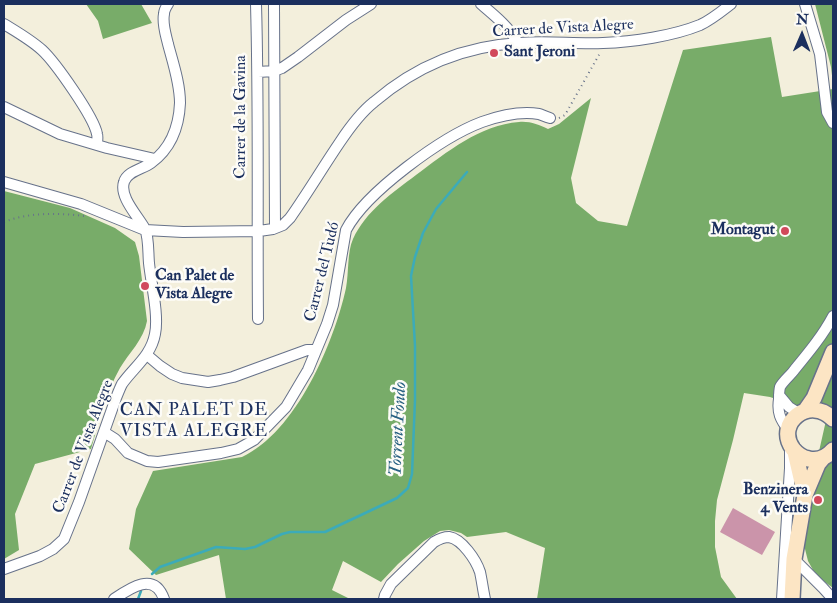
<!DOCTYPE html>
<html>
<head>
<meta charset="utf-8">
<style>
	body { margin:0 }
	#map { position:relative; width:837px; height:603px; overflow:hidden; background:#f3efdc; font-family:"IM FELL Double Pica",serif }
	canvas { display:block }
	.frame { position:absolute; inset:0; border:5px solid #1b2f5e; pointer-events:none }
	.north { position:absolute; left:777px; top:10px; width:50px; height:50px; -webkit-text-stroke:4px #fdfcf7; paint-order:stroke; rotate:1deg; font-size:14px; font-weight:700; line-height:20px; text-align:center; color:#1b2f5e }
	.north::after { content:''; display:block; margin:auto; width:18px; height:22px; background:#1b2f5e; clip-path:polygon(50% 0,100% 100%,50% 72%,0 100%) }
</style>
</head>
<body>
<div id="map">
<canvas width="837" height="603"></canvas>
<div class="frame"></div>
<div class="north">N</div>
</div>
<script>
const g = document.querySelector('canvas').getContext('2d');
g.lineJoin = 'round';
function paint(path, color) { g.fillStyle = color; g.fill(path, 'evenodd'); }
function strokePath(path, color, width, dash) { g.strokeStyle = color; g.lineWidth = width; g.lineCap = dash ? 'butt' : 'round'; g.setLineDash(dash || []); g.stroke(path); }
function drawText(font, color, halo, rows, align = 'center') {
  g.font = font + ' "IM FELL Double Pica",serif'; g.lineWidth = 5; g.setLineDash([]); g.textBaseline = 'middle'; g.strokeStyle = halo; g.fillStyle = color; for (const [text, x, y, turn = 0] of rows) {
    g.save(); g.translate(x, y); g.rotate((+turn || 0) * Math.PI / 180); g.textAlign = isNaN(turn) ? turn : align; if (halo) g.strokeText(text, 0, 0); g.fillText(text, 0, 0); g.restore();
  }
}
paint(new Path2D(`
	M84,4h57l11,19 -49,16 -5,-18 -12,-17z
	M815,4h18v80l-2,-17z
	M771,37l11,60 51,-8v499l-12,-9 -8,-9 -5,-9 -4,-16 4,-45 19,-84 -57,-19 -26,-4 -11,47 -16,60 -2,21v26l6,30 16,22h-200l8,-51 -39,-16 -39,5 -6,-4 -12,-3 -9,1 -16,10 -26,23 -17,18 -38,-21 -11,29 18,9h-124l-7,-44 -63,20 -27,-26 7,-40 17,-38 89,-14c54,-25 92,-114 104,-169 3,-15 1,-36 7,-49 13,-28 39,-46 63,-64 31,-23 64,-50 103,-53 11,-1 20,3 29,7l11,-5 32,-26 -20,80 5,25 22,18 29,5 56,-176z
	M4,191l66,17 45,20 20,14 4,14 8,65c-3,18 -18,32 -27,47 -14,25 -21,53 -29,81l-56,15 -20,50 4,36 -15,9z`), '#78ac69');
strokePath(new Path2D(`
	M152,574l8,-7 56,-20 29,2 10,-2 27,-13 8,-2h35l72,-34 11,-10 4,-14 3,-74v-54l-4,-70 4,-19 8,-24 13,-24 31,-37
	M138,599l3,-8`), '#3cabb9', 2.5);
paint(new Path2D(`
	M733,508l42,24 -13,23 -42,-23z`), '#cb94aa');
const minor = new Path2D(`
	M256,4c3,105 1,210 2,315
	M274,4l1,224
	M481,4c13,11 28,23 37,39
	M805,4l15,50 7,58 6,11
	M4,24c13,8 27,16 38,26 13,12 52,67 55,84 1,3 0,7 0,11
	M258,72l16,-1 8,-3 16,-11 48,-37 25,-16
	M4,107l56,27 47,14 48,11
	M4,182l77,22 64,26 38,2 76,-1 14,-2 10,-4 7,-7c17,-24 33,-51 50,-76 10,-15 20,-29 34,-40 42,-36 90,-56 145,-59 28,-2 56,1 84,0 30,-1 70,-7 97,-18 11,-5 22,-14 31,-21
	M147,355l13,11 12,8 10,4 26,4 12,-2 13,-3 74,-27h8
	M779,395l10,12 11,7
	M789,430c-9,-10 -12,-18 -10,-31 0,-4 0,-8 1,-12 3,-6 11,-12 15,-18 14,-17 28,-34 38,-53
	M104,432l11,7 13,14 19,8 11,1 63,-9 17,-4 16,-9 32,-33 6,-10 16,-27 19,-46 6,-19 13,-75c20,-38 96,-93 136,-108 17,-6 39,-11 57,-8 3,1 7,3 11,4
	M794,559l29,29 10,11
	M4,569l36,-13 13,-7 11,-10 15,-37 37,-104c2,-5 4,-10 6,-14 12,-17 29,-28 33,-50 4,-19 -4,-51 -6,-71 -1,-10 0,-25 -4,-34 -7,-13 -26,-32 -21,-47 3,-11 19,-13 27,-19 19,-14 28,-36 29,-60 0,-20 -7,-40 -12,-59 -2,-9 -6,-20 -4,-30 0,-4 2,-7 4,-10
	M114,599c16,-11 40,-28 50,0
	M384,599l1,-4 6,-11 43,-42c5,-3 9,-5 15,-5 13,2 27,23 31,35 2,9 3,18 5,27
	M782,599l8,-131v-16`);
const secondary = new Path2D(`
	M805,411l9,-13 19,-46
	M833,419c-23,-24 -59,4 -40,30 4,5 10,9 16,10 10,2 18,-2 24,-9
	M795,452l10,43
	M792,599l2,-40 11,-64 13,-31 5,-6`);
strokePath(minor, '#67728a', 12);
strokePath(secondary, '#67728a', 18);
strokePath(new Path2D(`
	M559,118l6,-3 35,-62
	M4,222c25,-10 54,-9 81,-6`), '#67728a', 2, [1, 4]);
strokePath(minor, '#fff', 10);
strokePath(secondary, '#fce5c4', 15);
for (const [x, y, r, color] of [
	[494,53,5,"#d1495b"],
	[785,231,5,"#d1495b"],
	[145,286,5,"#d1495b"],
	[818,500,5,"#d1495b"]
]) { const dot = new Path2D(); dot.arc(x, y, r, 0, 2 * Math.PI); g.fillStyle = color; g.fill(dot); strokePath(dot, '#fdfcf7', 2); }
drawText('16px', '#1b2f5e', '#fdfcf7', [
	["Carrer de Vista Alegre",563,29,-3],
	["Carrer de la Gavina",242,117,-90],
	["Carrer del Tudó",323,272,-76],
	["Carrer de Vista Alegre",84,447,-69]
]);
drawText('bold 16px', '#1b2f5e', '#fdfcf7', [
	["Sant Jeroni",504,53],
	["Montagut",775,231,"right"],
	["Can Palet de",155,277],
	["Vista Alegre",155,295],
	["Benzinera",808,491,"right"],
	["4 Vents",808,509,"right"]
], 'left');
g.letterSpacing = '1px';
drawText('18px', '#1b2f5e', '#fdfcf7', [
	["CAN PALET DE",194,411],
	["VISTA ALEGRE",194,432]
]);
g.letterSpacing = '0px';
drawText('italic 18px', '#286182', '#fdfcf7', [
	["Torrent Fondo",399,429,-87]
]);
</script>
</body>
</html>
